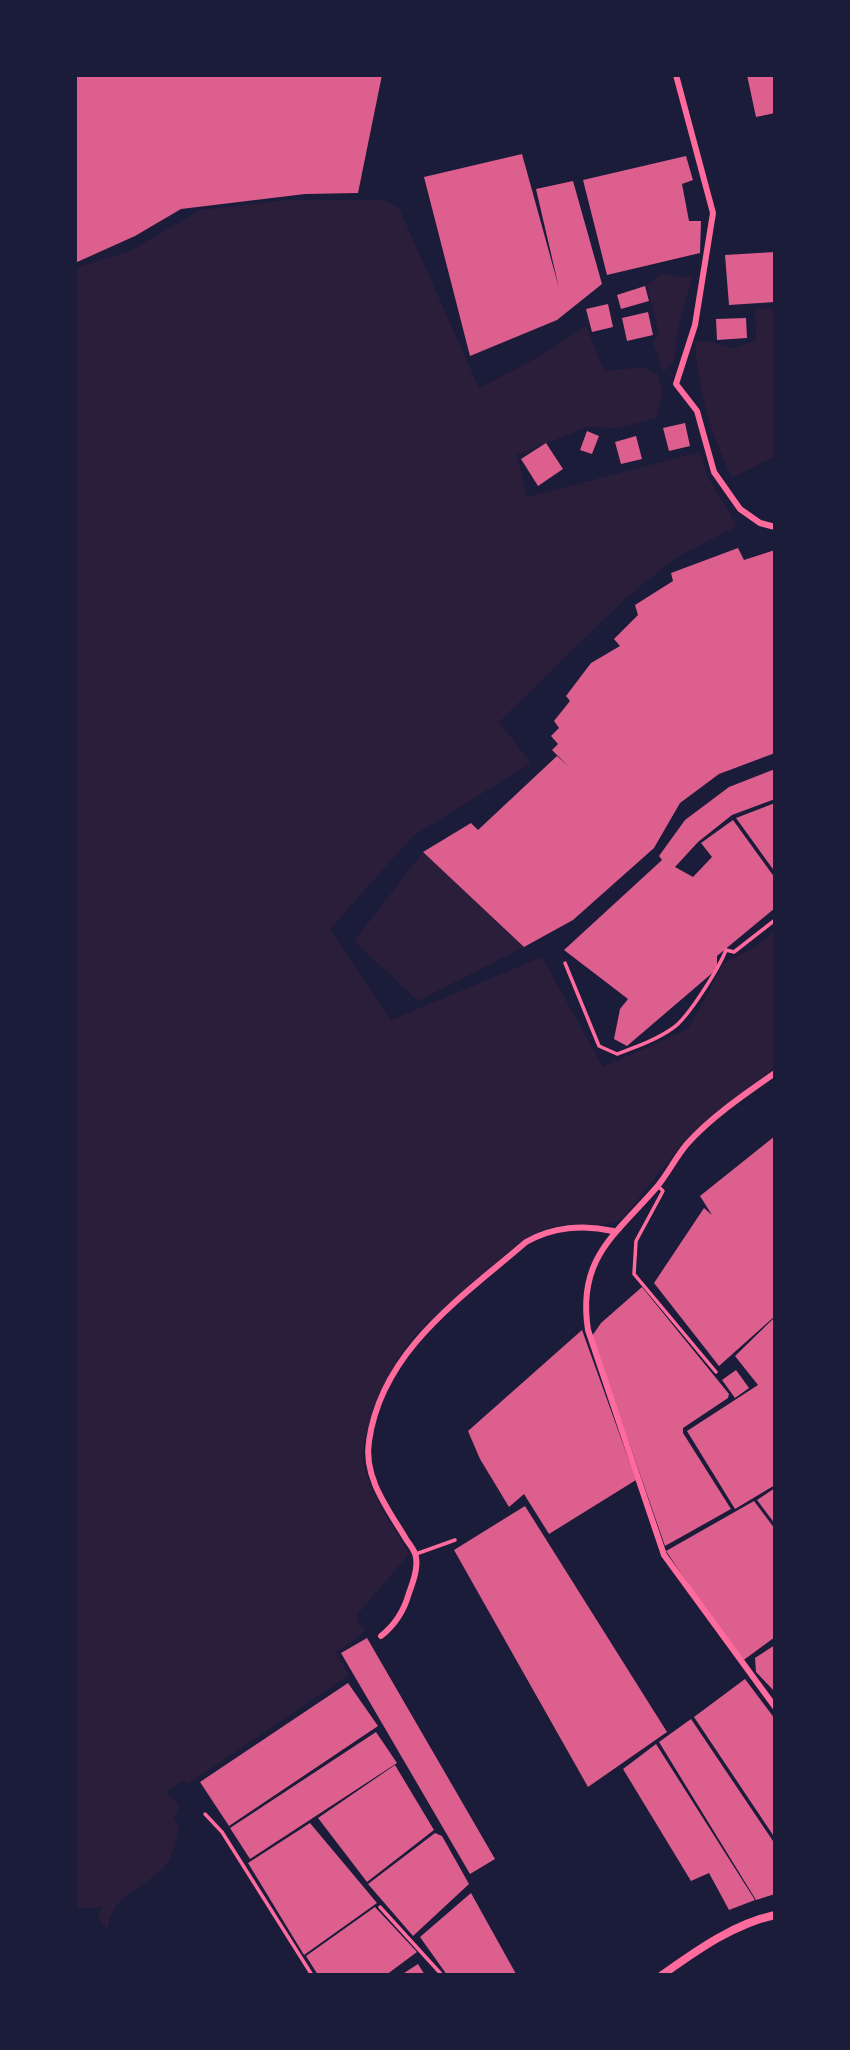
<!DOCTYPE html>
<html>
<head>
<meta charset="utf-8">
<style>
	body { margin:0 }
	#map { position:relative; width:850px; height:2050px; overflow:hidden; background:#1b1b3a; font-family:Georgia,serif }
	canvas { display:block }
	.frame { position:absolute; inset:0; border:77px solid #1b1b3a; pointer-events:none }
</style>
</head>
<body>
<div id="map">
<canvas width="850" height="2050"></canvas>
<div class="frame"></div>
</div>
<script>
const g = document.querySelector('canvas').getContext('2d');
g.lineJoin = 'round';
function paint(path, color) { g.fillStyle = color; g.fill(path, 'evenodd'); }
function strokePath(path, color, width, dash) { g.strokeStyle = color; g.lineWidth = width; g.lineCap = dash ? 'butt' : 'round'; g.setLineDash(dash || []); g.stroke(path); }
paint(new Path2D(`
	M287,200h97l15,8 80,180 47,-24 60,-38 18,45 39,-4 15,8 5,19 -7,24 -37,10 -32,-1 -70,28 10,42 173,-45 7,23 30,51 -63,33 -48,39 -127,124 32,41 -118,73 -83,93 61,91 151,-63 61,110 85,-38 36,-66 32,-16 19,-17v137l-91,75 -61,76c-24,15 -56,0 -83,13 -22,10 -40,29 -59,45 -54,46 -83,66 -107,135 -5,15 -12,31 -11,47 3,32 31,68 46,96l-52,61 1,8 8,7 -30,23 13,22 -161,109 -6,-3 -16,11 14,13 -6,13 5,11c-4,11 -6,29 -14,37 -20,23 -56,29 -57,64l-10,-12 4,-11 -27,2v-1641l55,-17 70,-41z
	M662,273l30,5 -14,51 -4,33 -11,10 -10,-30 6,-9 -12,-48z
	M775,308v148l-43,22c-22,-49 -33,-82 -37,-136l11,-1 28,7 22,-8 -1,-31z
	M423,852l101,95 -106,54 -64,-60z`), '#2a1e3b');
paint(new Path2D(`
	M75,75h307l-24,118 -53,1 -124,15 -46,27 -60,27z
	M747,75h28v38l-19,4z
	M522,154l37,134 -23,-99 37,-8 29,103 -45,36 -87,36 -46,-179z
	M686,156l7,24 -11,4 7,37h12l-1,32 -93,22 -24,-95z
	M775,252v50l-46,3 -4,-50z
	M645,286l4,15 -28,8 -4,-14z
	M608,304l5,23 -21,5 -6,-23z
	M648,312l5,23 -26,6 -5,-23z
	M746,318l1,20 -30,2 -1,-21z
	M685,423l5,23 -21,5 -6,-23z
	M587,431l12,5 -7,18 -12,-4z
	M636,436l6,23 -21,5 -6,-22z
	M546,443l17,26 -25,17 -17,-27z
	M738,548l6,12 31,-10v203l-56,21 -39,29 -26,45 -81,72 -49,27 -101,-95 48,-29 7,7 79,-74 12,11 -17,-17 6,-6 -7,-8 8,-8 -5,-7 16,-20 -4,-5 25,-33 29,-17 -6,-7 24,-24 -3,-10 38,-24 -2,-8z
	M775,769v30l-43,16 -34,27 -23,25 18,10 19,-20 -11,-14 32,-23 42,58v30l-58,48v13l-90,77 -13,-7 6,-30 8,-10 -64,-49 98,-90 -3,-4 26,-36 44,-33z
	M775,803v69l-39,-54z
	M775,1136v180l-56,50 -65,-83 50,-75 8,7 -12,-19z
	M642,1287l87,107 -1,4 -45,30v5l48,76 -66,37 -73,-210 9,-13z
	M775,1317v168l-40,24 -48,-78 71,-46 -23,-29z
	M582,1330l54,150 -87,54 -25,-40 -15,13 -29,-48 -12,-28z
	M736,1370l13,18 -14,10 -13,-18z
	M775,1488v36l-18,-24z
	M754,1501l21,28v108l-34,25 -75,-111z
	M525,1506l142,226 -79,55 -134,-237z
	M367,1638l128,221 -25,15 -129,-221z
	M775,1645v47l-19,-20 -1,-14z
	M745,1679l30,40v119l-81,-121z
	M348,1683l30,43 -149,100 -29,-44z
	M691,1719l84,125v50l-19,6 -97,-158z
	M376,1732l21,31 -147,96 -20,-31z
	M656,1744l99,156 -26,10 -20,-37 -18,8 -68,-112z
	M395,1765l39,65 -67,52 -49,-64z
	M310,1823l67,80 -73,52 -56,-92z
	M435,1833l7,3 27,48 -56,52 -45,-52z
	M471,1893l45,81 -1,1h-68l-27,-38z
	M375,1907l42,45 -31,23h-68l-12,-19z
	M418,1964l7,11h-24z`), '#dd5f8e');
strokePath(new Path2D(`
	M565,963l34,83 18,8c19,-7 39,-14 56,-26 15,-10 46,-60 53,-78l8,2 41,-32
	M658,1186l5,5 -27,50 -2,33 82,98
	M416,1554l39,-14
	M205,1814l17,18 90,143
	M380,1907l62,68`), '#ff6b9d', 3.5);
strokePath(new Path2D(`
	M676,75l37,138 -18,112 -19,59 21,27 17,61 26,37 20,14 15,4
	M775,1073c-30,21 -64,44 -88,71 -12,14 -19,30 -31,44 -42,48 -79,71 -68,142l76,225 111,152
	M381,1636c14,-11 23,-25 28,-43 4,-11 9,-24 7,-36 -1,-7 -7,-13 -10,-18 -18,-30 -43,-62 -37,-98 13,-91 92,-143 157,-199 26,-15 58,-18 87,-11`), '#ff6b9d', 6);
strokePath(new Path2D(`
	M662,1975c34,-24 71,-51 113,-60`), '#ff6b9d', 8);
</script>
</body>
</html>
